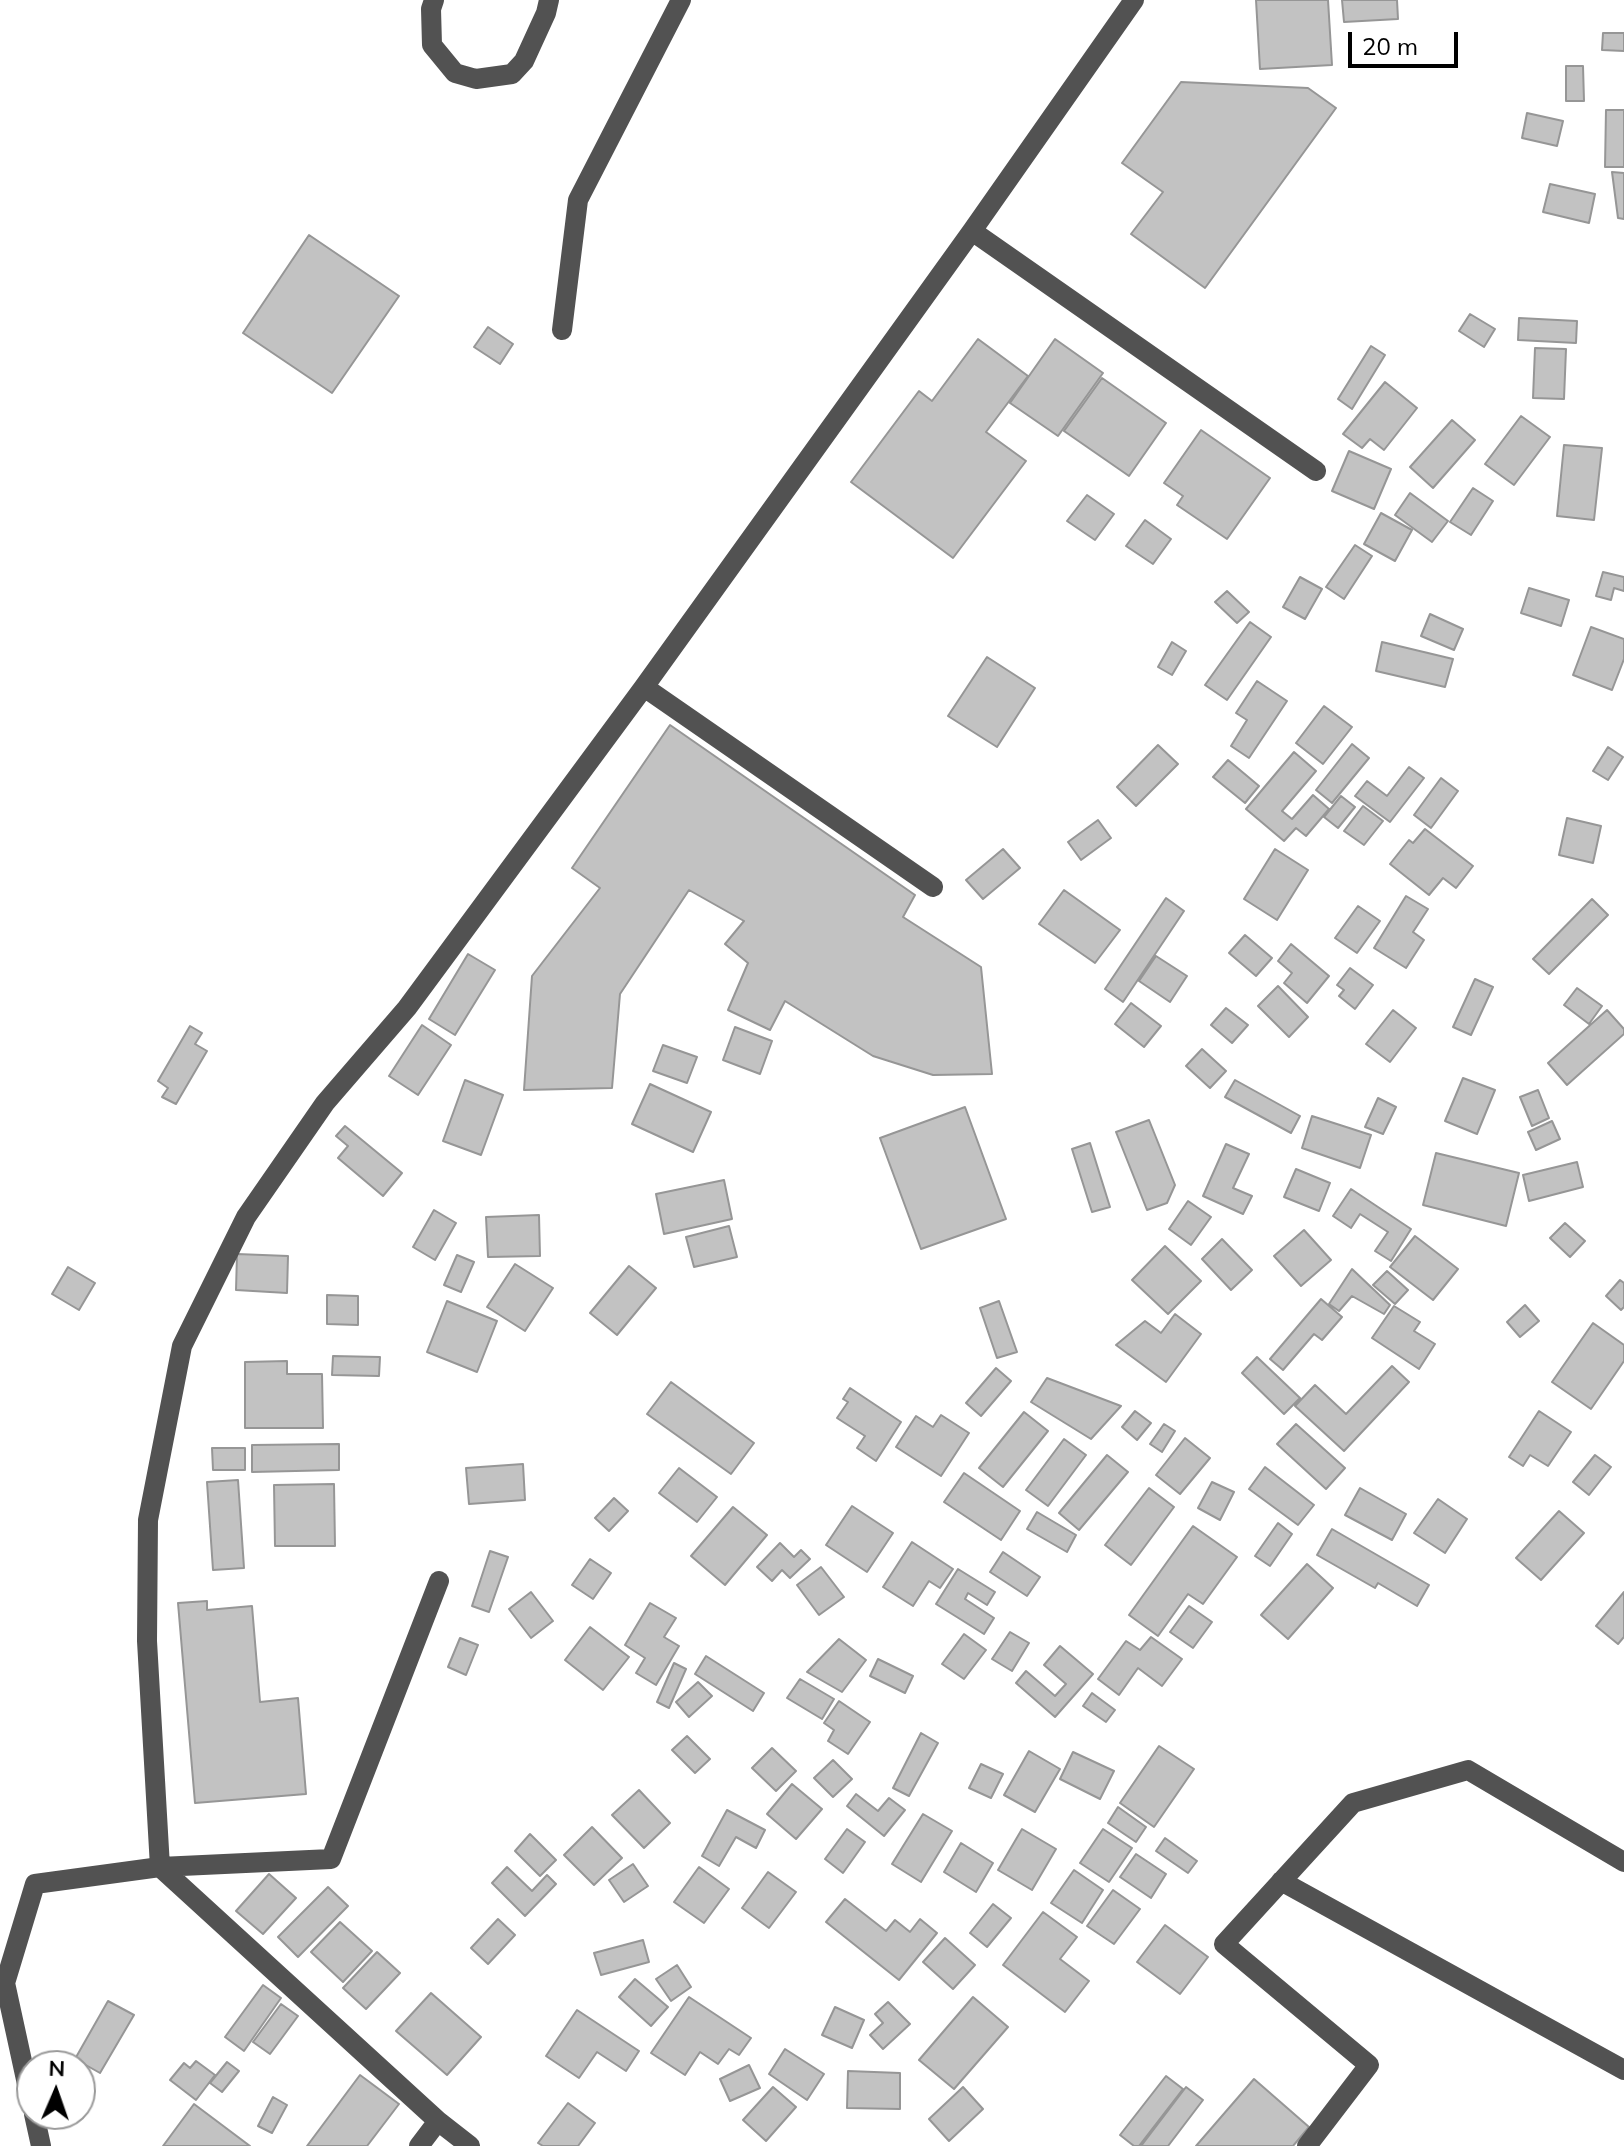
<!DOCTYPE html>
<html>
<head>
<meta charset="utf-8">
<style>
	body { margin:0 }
	#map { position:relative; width:1624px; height:2146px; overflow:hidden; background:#fff; font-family:Mulish,sans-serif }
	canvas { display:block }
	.north { position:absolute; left:16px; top:2050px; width:80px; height:80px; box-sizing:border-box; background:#fff; border:2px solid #999; border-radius:50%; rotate:2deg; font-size:22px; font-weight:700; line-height:32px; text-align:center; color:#000 }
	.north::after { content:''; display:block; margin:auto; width:28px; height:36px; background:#000; clip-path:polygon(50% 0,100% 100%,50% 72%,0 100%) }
	.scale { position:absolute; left:1348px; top:32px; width:110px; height:36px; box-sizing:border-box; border:4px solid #000; border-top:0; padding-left:10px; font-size:24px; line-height:28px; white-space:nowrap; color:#000; -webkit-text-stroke:6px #fff; paint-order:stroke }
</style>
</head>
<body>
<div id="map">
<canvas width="1624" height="2146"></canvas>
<div class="north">N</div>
<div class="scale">20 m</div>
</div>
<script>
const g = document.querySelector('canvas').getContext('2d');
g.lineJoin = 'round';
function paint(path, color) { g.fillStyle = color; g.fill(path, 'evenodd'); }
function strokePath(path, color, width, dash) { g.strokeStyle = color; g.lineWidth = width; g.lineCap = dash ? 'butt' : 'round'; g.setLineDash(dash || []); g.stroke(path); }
const building = new Path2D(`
	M1256,0h72l4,65 -72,4z
	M1342,0h55l1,19 -54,3z
	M1603,33h21v18l-22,-1z
	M1566,66h17l1,35h-18z
	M1181,82l127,6 28,20 -131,180 -74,-54 32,-42 -41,-29z
	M1606,110h18v57h-19z
	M1527,113l36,8 -6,25 -35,-8z
	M1612,172l12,1v46l-6,-1z
	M1550,184l45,10 -6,29 -46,-11z
	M309,235l90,61 -67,97 -89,-60z
	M1470,314l25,15 -11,18 -25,-16z
	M1519,318l58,3 -1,22 -58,-3z
	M488,327l25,17 -13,20 -26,-17z
	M978,339l50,37 -42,56 40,29 -73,97 -102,-76 68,-91 13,10z
	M1055,339l48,34 -45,63 -48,-33z
	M1371,346l14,9 -33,54 -14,-10z
	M1535,348l31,1 -2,50 -31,-1z
	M1102,378l64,45 -37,53 -65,-45z
	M1385,382l32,26 -33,42 -14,-11 -8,9 -19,-14z
	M1521,416l29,21 -36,48 -29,-21z
	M1452,420l23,20 -42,48 -23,-21z
	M1201,430l69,48 -43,61 -50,-34 6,-9 -19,-13z
	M1564,445l38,3 -8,72 -37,-4z
	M1349,451l42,18 -17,40 -42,-18z
	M1473,488l20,13 -22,34 -21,-13z
	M1410,493l38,28 -16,21 -37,-27z
	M1087,495l27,19 -19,26 -28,-19z
	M1381,513l31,17 -17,31 -31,-17z
	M1145,520l26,19 -18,25 -27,-18z
	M1355,545l17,11 -28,43 -18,-12z
	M1603,572l21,5v14l-10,-3 -3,12 -15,-4z
	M1300,577l22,12 -17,30 -22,-12z
	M1529,588l40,12 -8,26 -40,-13z
	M1227,591l22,21 -12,11 -22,-21z
	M1430,614l33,15 -9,21 -33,-14z
	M1250,622l21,15 -44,63 -22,-15z
	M1591,627l33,12v20l-12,31 -39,-15z
	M1172,642l14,9 -14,24 -14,-8z
	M1382,642l71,17 -8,28 -69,-16z
	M987,657l48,31 -38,59 -49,-31z
	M1257,681l30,20 -38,57 -18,-12 16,-26 -11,-7z
	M1324,706l28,21 -29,37 -27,-21z
	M670,725l245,170 -12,22 78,50 11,107 -59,1 -60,-19 -88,-55 -15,29 -42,-20 20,-47 -23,-19 19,-23 -55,-31 -69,104 -8,94 -88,2 8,-114 68,-88 -28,-20z
	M1352,744l17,14 -37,45 -16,-13z
	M1158,745l20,19 -42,42 -19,-19z
	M1608,747l15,10 -15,23 -15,-9z
	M1294,752l22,19 -34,40 10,8 21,-24 16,14 -23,27 -10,-8 -12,13 -38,-32z
	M1228,760l31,26 -14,17 -32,-26z
	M1409,767l15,11 -34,44 -35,-26 12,-15 20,15z
	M1441,778l17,13 -27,37 -17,-13z
	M1341,796l14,11 -17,21 -14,-11z
	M1363,806l20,15 -19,24 -20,-14z
	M1567,818l34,8 -8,37 -34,-8z
	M1098,820l13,18 -30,22 -13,-18z
	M1425,829l48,37 -17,22 -13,-10 -14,17 -39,-31 19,-24 4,3z
	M1003,849l17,19 -37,31 -17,-19z
	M1275,849l33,21 -31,50 -33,-21z
	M1064,890l56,40 -25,33 -56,-39z
	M1406,896l22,13 -15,23 11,8 -18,28 -32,-20z
	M1166,898l18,13 -61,91 -18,-13z
	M1592,899l16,16 -59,59 -16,-15z
	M1358,906l22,15 -23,32 -22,-15z
	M1245,935l27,23 -16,18 -27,-23z
	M1291,944l38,32 -22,27 -23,-20 8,-10 -14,-12z
	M468,954l27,16 -40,65 -26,-16z
	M1156,956l31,20 -17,26 -31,-21z
	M1350,968l23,17 -18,24 -16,-13 5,-6 -7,-5z
	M1475,979l18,8 -22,48 -18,-8z
	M1278,986l30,31 -19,20 -31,-31z
	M1577,988l25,18 -13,18 -25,-19z
	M1131,1003l30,23 -17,21 -29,-23z
	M1226,1008l22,17 -16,18 -21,-18z
	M1393,1010l23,18 -26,34 -24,-18z
	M1607,1010l17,19v5l-57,51 -19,-22z
	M422,1025l29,20 -33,50 -29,-19z
	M190,1026l12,7 -7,11 12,7 -31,53 -14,-7 6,-9 -10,-7z
	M735,1027l37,14 -12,33 -37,-14z
	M663,1045l34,12 -10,26 -34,-12z
	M1202,1049l24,22 -16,17 -24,-22z
	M1463,1078l32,12 -18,44 -32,-13z
	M465,1080l38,15 -22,60 -38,-14z
	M1235,1080l65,36 -9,17 -66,-36z
	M650,1084l61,28 -18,40 -61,-28z
	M1538,1090l11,28 -17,8 -12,-29z
	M1378,1098l18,9 -13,27 -18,-7z
	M965,1107l41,112 -85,30 -41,-111z
	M1312,1116l59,19 -11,33 -58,-20z
	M1149,1120l26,65 -8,18 -20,7 -31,-78z
	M1552,1121l8,18 -24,11 -8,-18z
	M345,1126l57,47 -19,23 -45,-38 10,-12 -12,-10z
	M1090,1143l20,64 -18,5 -20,-63z
	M1226,1144l23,10 -16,34 19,8 -9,18 -40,-18z
	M1436,1153l83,20 -13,53 -83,-21z
	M1577,1162l6,25 -54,14 -6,-26z
	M1296,1169l34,14 -11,28 -35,-14z
	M724,1180l8,39 -68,15 -8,-40z
	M1351,1189l60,40 -20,32 -16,-10 13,-19 -28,-18 -9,14 -18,-12z
	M1188,1201l23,16 -20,28 -22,-16z
	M434,1210l22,13 -21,37 -22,-13z
	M539,1215l1,41 -52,1 -2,-40z
	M1565,1223l20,18 -15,16 -20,-19z
	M729,1226l8,31 -43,10 -8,-30z
	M1304,1230l27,30 -30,26 -27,-30z
	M1415,1236l43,33 -25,31 -43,-33z
	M1222,1239l30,31 -21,20 -29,-31z
	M1165,1246l36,35 -33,33 -36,-34z
	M237,1254l51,2 -1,37 -51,-3z
	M457,1255l17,7 -13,30 -17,-7z
	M515,1264l38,24 -28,43 -38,-24z
	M629,1266l27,22 -39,47 -27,-22z
	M68,1267l27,16 -16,27 -27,-16z
	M1352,1269l38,36 -6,9 -32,-18 -13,15 -10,-7z
	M1387,1271l21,19 -13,14 -22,-19z
	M1620,1280l4,3v24l-3,3 -15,-14z
	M327,1295l31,1v29l-31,-1z
	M1321,1299l21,18 -20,23 -8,-6 -31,36 -13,-11z
	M447,1301l50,20 -20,51 -50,-20z
	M999,1301l18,51 -20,6 -17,-50z
	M1525,1305l14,16 -19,16 -13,-15z
	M1394,1306l26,16 -6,9 21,13 -16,25 -47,-31z
	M1175,1314l26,20 -35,48 -50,-37 29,-24 16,12z
	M1593,1323l31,22v16l-33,48 -39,-27z
	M333,1356l47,1 -1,19 -47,-1z
	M1257,1357l43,41 -16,16 -42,-41z
	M287,1361v13h35l1,54h-78v-66z
	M1392,1366l17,16 -65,69 -49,-45 20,-21 31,29z
	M996,1368l15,13 -30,35 -15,-13z
	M1047,1378l74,28 -30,33 -60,-37z
	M671,1382l83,61 -23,31 -84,-60z
	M850,1388l51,34 -25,39 -19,-13 8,-12 -28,-18 11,-16 -5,-3z
	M1135,1411l16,12 -14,17 -15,-13z
	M1539,1411l32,21 -23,34 -18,-11 -7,11 -14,-9z
	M1024,1412l24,19 -45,56 -24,-19z
	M941,1415l28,18 -28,43 -45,-29 20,-31 17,11z
	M1164,1424l11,7 -13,21 -12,-8z
	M1296,1424l49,44 -19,21 -49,-45z
	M1185,1438l25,20 -30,36 -24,-19z
	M1064,1439l22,16 -38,51 -22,-16z
	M339,1444v26l-87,2v-27z
	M212,1448h33v22h-32z
	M1107,1455l21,17 -49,58 -20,-17z
	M1595,1455l16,12 -22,28 -16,-13z
	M523,1464l2,36 -56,4 -3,-36z
	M1265,1467l49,38 -16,20 -49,-36z
	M679,1468l38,29 -20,25 -38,-29z
	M964,1473l56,38 -19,29 -57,-38z
	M238,1480l6,88 -31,2 -6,-88z
	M1212,1482l22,10 -14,28 -22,-12z
	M334,1484l1,62h-60l-1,-61z
	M1149,1488l25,19 -43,58 -26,-20z
	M1360,1488l46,26 -14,26 -47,-25z
	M614,1498l14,13 -19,20 -14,-13z
	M1438,1499l29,20 -22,34 -31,-20z
	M852,1506l41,27 -26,39 -41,-27z
	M733,1507l34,28 -42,50 -34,-29z
	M1559,1511l25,22 -43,47 -25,-22z
	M1037,1512l39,23 -9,17 -40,-23z
	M1278,1523l14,11 -22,32 -15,-10z
	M1193,1526l44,31 -34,47 -15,-10 -30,42 -29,-21z
	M1332,1529l97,56 -12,21 -39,-23 -3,5 -58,-33z
	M912,1542l41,27 -13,19 -11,-7 -16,25 -30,-19z
	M780,1543l14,14 7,-7 9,9 -20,19 -8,-8 -10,11 -15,-14z
	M490,1551l18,6 -19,55 -17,-6z
	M1003,1552l37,25 -13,19 -37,-24z
	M590,1559l21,14 -18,26 -21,-14z
	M1307,1564l26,24 -45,51 -27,-24z
	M821,1567l23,30 -25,18 -22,-30z
	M958,1569l37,23 -8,13 -19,-12 -3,6 29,19 -10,16 -48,-30z
	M531,1592l22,29 -22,17 -22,-29z
	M1624,1592v45l-6,7 -22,-18z
	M207,1601v9l45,-4 8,96 38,-4 8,96 -111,9 -17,-200z
	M650,1603l26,15 -12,19 15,9 -23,39 -20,-12 9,-15 -20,-13z
	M1189,1606l23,16 -19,26 -23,-16z
	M590,1627l39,30 -26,33 -38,-30z
	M1010,1632l19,11 -17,28 -20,-12z
	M964,1634l22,16 -22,29 -22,-15z
	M1151,1637l31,22 -20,27 -24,-18 -19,27 -21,-16 28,-38 14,9z
	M460,1638l18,7 -12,30 -18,-8z
	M839,1639l27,21 -24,32 -35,-20z
	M1060,1646l33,28 -38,43 -39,-34 10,-12 29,25 11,-12 -22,-19z
	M706,1656l58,37 -11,18 -58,-37z
	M878,1659l35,17 -8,17 -35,-17z
	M674,1663l12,6 -17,39 -12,-6z
	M800,1679l34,20 -12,20 -35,-21z
	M698,1682l14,14 -23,21 -13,-15z
	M1092,1693l23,17 -9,12 -23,-16z
	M839,1701l31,21 -22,32 -20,-13 6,-11 -10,-7z
	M921,1733l17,10 -29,53 -16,-8z
	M687,1736l23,23 -15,14 -23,-23z
	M1159,1746l35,23 -40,58 -34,-24z
	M772,1748l24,23 -20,20 -24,-23z
	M1029,1751l31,18 -25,43 -31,-17z
	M1073,1752l41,19 -14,28 -40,-20z
	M833,1760l19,19 -19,18 -19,-19z
	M981,1764l22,10 -12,24 -22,-10z
	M792,1784l30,25 -26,30 -29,-25z
	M639,1790l31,33 -26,25 -32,-33z
	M856,1794l22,17 11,-13 16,12 -21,26 -37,-30z
	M1118,1807l28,20 -10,15 -28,-19z
	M727,1810l38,20 -9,18 -20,-11 -17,29 -17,-10z
	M923,1814l29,17 -31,51 -29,-18z
	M592,1827l30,31 -28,27 -30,-30z
	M847,1829l18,13 -22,31 -18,-14z
	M1022,1829l34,20 -24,41 -34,-20z
	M1103,1829l29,19 -23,34 -29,-19z
	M530,1834l26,26 -16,16 -25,-25z
	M1165,1838l32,23 -9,12 -32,-22z
	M961,1843l32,20 -17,29 -32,-20z
	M1136,1854l30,20 -15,24 -31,-21z
	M633,1864l15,22 -24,16 -15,-22z
	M507,1867l25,24 15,-16 9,9 -31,32 -33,-33z
	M699,1867l30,22 -25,34 -30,-21z
	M1074,1870l29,20 -21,33 -31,-20z
	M768,1872l28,20 -27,36 -27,-20z
	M269,1874l27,24 -33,36 -27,-23z
	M328,1887l20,19 -50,51 -20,-20z
	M1113,1890l27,19 -26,35 -27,-18z
	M845,1899l41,32 9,-11 15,12 10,-13 17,14 -38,47 -73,-58z
	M993,1904l18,14 -24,29 -17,-14z
	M1043,1912l34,25 -17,22 29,22 -24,31 -62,-47z
	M498,1919l17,16 -27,29 -17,-16z
	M340,1922l32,29 -29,31 -32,-30z
	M1165,1925l43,32 -28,37 -43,-32z
	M945,1938l30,27 -22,24 -30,-27z
	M643,1940l6,22 -48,13 -7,-22z
	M377,1952l23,21 -34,36 -23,-21z
	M677,1965l14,22 -20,14 -15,-22z
	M635,1979l33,28 -17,19 -32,-29z
	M263,1985l18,13 -37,53 -19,-14z
	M431,1993l50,44 -34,38 -51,-44z
	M689,1997l62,41 -12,17 -10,-6 -11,15 -18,-12 -15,23 -34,-22z
	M973,1997l35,30 -54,62 -35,-29z
	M108,2001l26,14 -34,58 -25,-14z
	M888,2002l22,22 -27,25 -13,-14 13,-12 -8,-9z
	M281,2004l17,12 -28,38 -17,-12z
	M835,2007l29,13 -12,28 -30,-13z
	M577,2010l62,41 -13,20 -29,-19 -18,26 -33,-22z
	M785,2049l39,25 -17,26 -38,-26z
	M196,2061l19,14 -19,25 -26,-20 14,-17 6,5z
	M227,2062l12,9 -17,21 -12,-9z
	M749,2065l11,23 -30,13 -10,-22z
	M848,2071l52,2v36l-53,-1z
	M360,2075l39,29 -32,42h-60z
	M1166,2076l17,13 -44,57h-5l-14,-11z
	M1254,2079l55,48 -16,19h-97z
	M773,2087l23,20 -30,34 -23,-21z
	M963,2087l20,22 -34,32 -20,-22z
	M1186,2087l17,13 -35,46h-27z
	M273,2097l14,8 -15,28 -14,-7z
	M568,2103l27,20 -17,23h-35l-5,-3z
	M194,2104l56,42h-87z`);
paint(building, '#c2c2c2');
strokePath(building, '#969696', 2);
strokePath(new Path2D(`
	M434,0l-3,9 1,36 23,28 21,6 36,-5 12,-13 22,-48 3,-13
	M972,231l344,240
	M562,330l16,-130 103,-200
	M644,687l289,200
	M1281,1881l343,189
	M32,2107l-27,-124 30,-99 125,-17 171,-8 108,-278
	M34,2114l7,32
	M419,2146l19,-25
	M470,2146l-32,-25 -278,-254 -13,-226 1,-121 34,-174 64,-129 79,-114 82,-95 237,-321 328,-456 162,-231
	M1307,2146l62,-81 -145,-121 129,-141 115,-33 156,92`), '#525252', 20);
</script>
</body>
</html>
